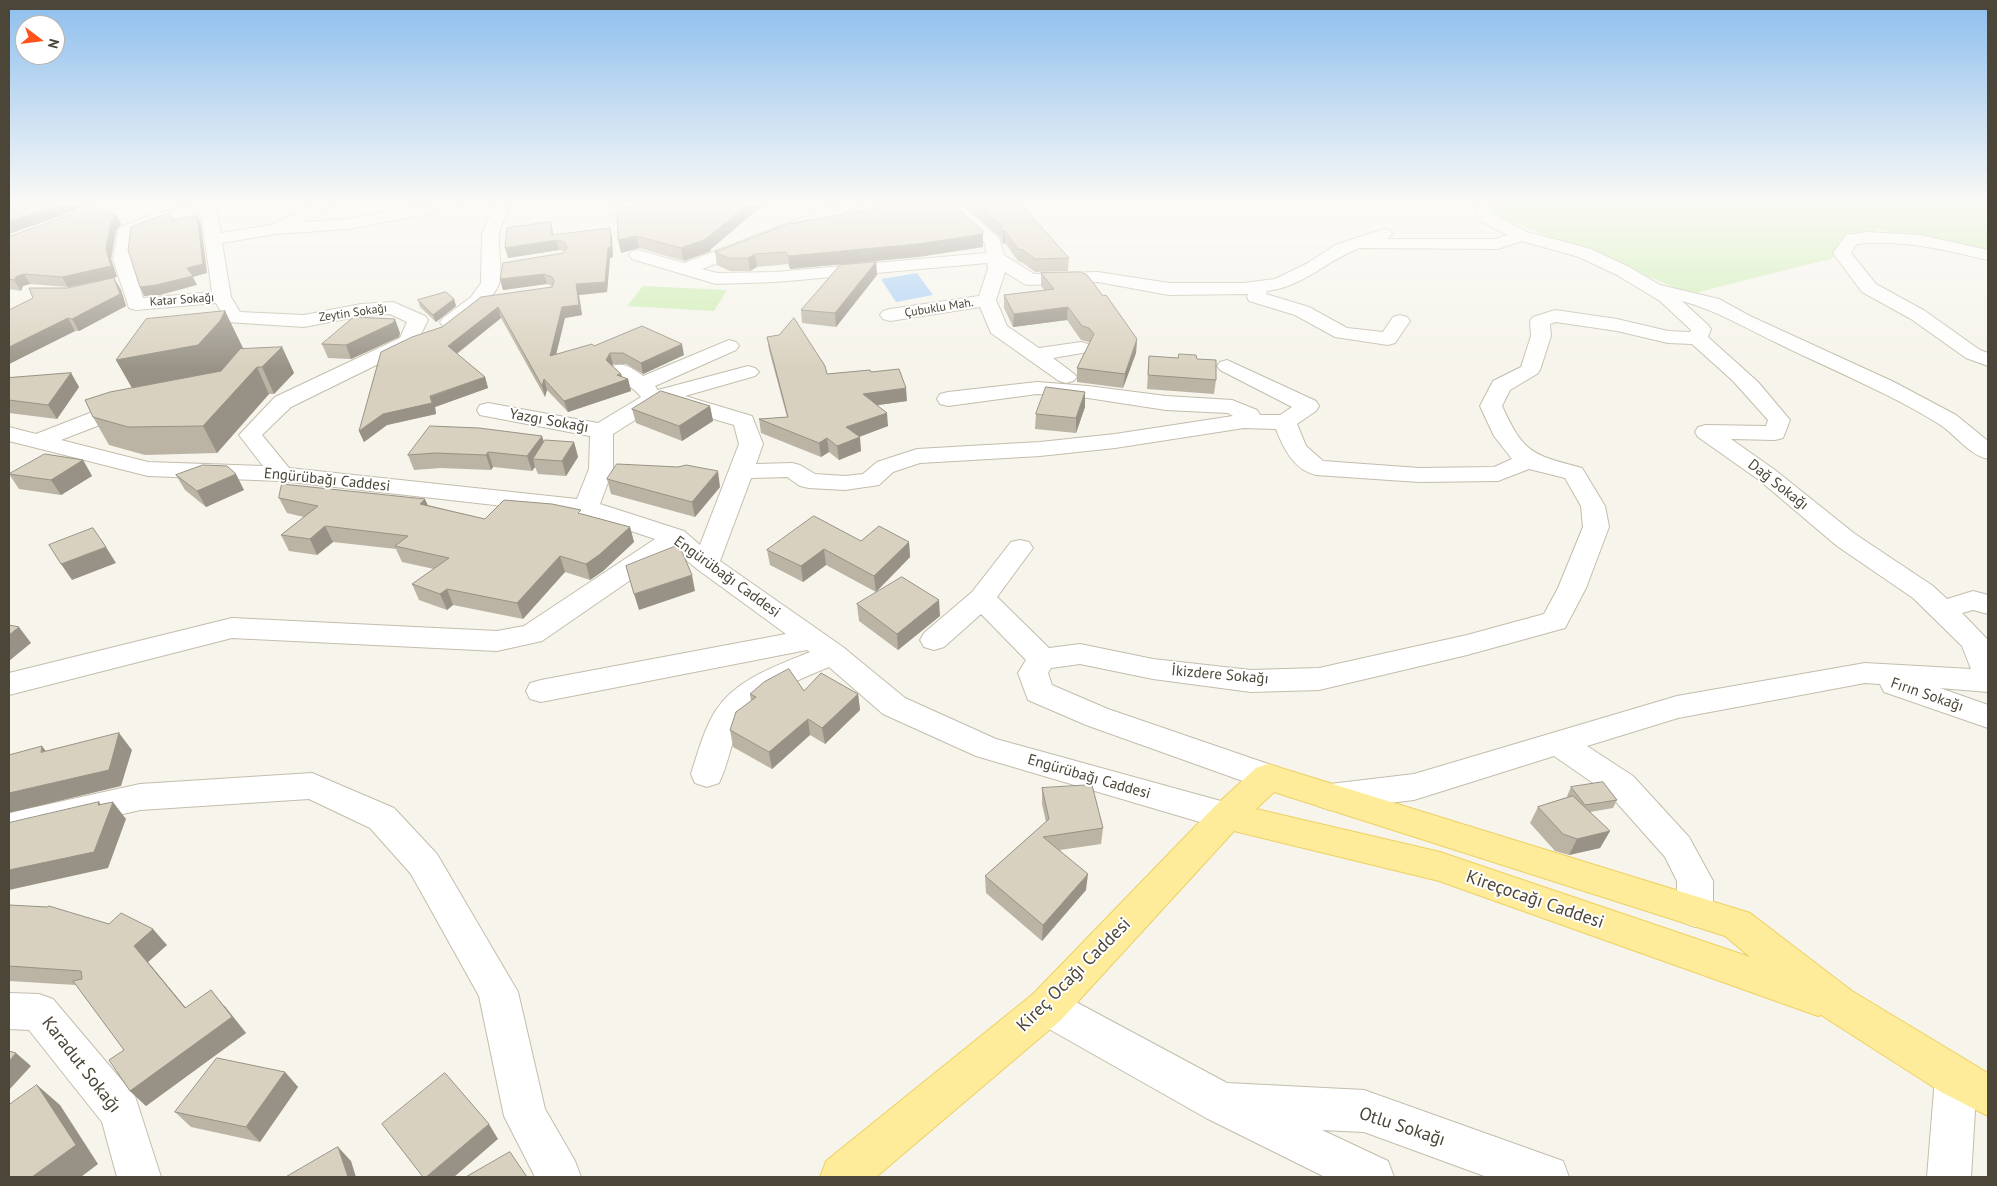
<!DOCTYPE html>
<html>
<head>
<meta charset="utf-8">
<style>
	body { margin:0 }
	#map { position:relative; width:1997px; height:1186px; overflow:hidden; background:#f6f4eb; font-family:"PT Sans",sans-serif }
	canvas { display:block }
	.frame { position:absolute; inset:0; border:10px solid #4c4638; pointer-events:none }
	.north { position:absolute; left:15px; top:15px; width:50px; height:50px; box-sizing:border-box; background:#fff; border:1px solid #b7b5af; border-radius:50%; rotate:105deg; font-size:14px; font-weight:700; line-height:20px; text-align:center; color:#4c4638 }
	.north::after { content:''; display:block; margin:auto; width:18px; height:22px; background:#ff5119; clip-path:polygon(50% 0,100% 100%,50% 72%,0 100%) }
</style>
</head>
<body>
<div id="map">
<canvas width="1997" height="1186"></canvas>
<div class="frame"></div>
<div class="north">N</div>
</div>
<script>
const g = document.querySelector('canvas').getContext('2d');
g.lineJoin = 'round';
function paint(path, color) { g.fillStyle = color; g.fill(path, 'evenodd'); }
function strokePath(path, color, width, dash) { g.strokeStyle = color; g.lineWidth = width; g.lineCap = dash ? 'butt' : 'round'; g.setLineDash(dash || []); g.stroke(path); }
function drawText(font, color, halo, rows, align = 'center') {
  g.font = font + ' "PT Sans",sans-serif'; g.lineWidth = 4; g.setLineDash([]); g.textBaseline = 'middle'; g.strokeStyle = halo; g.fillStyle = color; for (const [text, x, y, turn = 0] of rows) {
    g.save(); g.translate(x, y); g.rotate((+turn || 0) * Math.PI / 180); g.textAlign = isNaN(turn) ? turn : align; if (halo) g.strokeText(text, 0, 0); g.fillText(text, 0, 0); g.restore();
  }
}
paint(new Path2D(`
	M1481,204h507v51l-111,-26 -47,30 -139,35 -208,-84z
	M643,286l84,4 -13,21 -87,-5z`), '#ccedb1');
paint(new Path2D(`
	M917,273l16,22 -37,7 -15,-23z`), '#a4cdf6');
const minor = new Path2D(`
	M192,204h26l-2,2 5,27 50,-8 44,-21h21l-2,3 -31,15 46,-3 79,-15h33l-2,3 -6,2 -104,20 -74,5 -53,9 9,54 9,15 64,3 57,-11 32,-2 32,14 3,4 -13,26 -124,61 -29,28 27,33 288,31 12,-30 1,-33 -110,-21 -3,-5 3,-5 8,-2 110,20 43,-26c-9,-12 -24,-16 -31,-27l3,-4c12,-4 20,3 30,10l86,-36 7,2 3,4 -3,4 -81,36 3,4 90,-24 7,2 4,4 -4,4 -70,20 67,20 11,28 -7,20 36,-1 8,2 15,9 30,2 18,-2 14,-12 40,-13 123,-7 75,-8 118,-18 -5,-3 -62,-3 -78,-12 -51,-4 -89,12 -8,-2 -3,-5 3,-5 8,-2 89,-10 51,4 78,10 66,4 25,10 3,5h20l12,-8 -72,-37 -3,-4 3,-4 7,-2 89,41 3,5 -3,5 -19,13 9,22 17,15 96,7 75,-1 18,-8 -18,-23 -14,-30 13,-25 28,-14 10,-31 -1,-15 3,-4 22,-7 62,9 51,12 22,1 1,-2 -31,-29 -43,-26 -38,-18 -57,-16 -24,8 -138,-1c-34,12 -54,38 -93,43l-1,3 43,13 38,21 36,4 10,-15 7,-2 7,2 3,4 -15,22 -7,2 -53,-8 -40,-22 -46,-14 -2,-4 1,-3 -79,1 -71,-13 -68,3 -6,-1 -19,-12 -9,28 11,26 32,22 42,-6 7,2 3,4 -3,4 -35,6 20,15 4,4 -4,4 -7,2 -7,-2 -68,-48 -11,-26 -90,14 -7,-2 -3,-4 3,-4 7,-2 89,-13 9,-27 -1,-6 -211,19 -60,2 -84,-25 -3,-4 3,-4 6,-1 46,13 154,-59h23l-2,3 -157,62 15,4 59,-1 210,-19 -1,-10 -33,-31 -34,-5 -2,-3h44l39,34 5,17 30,19 64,-2 71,11h74l32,-4 33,-16 27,-18 49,-16 6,1 2,4 -5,5h109l11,-4 -28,-15 -5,-16h16l3,10 34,18 64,17 38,18 31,18 59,14 31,17 144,66 62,33 32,26v18c-19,-4 -32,-24 -49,-35 -50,-31 -107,-54 -160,-80 -32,-15 -63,-34 -97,-43l26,24 3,4 -3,8 50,45 32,38 -7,18 -8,2 -44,-1 44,31 80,64 78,52 14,13 26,-8 15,4v19l-15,-4 -11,3 26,27v52l-48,-4 48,17v23l-104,-36 -4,-8 -15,-1 -187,35 -91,28 46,30 56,61 24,44v30l-5,11 -13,5 -13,-5 -5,-11v-30l-12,-24 -56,-63 -55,-38 -140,44 -84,10 -12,-4 -5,-9 5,-9 12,-4 84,-10 263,-78 188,-33 106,6 -9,-23 -49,-48 -76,-52 -78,-66 -61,-43 -3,-5 3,-5 8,-2 60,1 2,-6 -35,-39 -41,-37 -24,-1 -51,-12 -61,-9 -6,2 1,12 -11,34 -3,4 -27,16 -8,16c22,48 31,49 80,62l23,38 4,21 -23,61 -21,40 -98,27 -148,35 -68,2 -98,-13 -73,-15 -29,4 -3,5 4,12 56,24 172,59 4,9 -4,9 -12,4 -182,-65 -58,-25 -10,-27 8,-13 -45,-46 -37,33 -10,3 -10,-3 -4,-7 4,-7 48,-41 39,-50 9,-2 9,2 4,6 -36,49 52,51 31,-4 73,15 98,11 68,-2 148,-33 77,-21 14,-26 25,-61 -2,-21 -16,-28 -36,-9 -31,12 -79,1 -103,-7c-22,-5 -33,-27 -40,-46l-32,-1 -129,20 -75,8 -120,7 -27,9 -14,13 -34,5 -36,-2 -9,-2 -13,-9 -36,1 -31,83 123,86 62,51 91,41 243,67 5,10 -5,10 -12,4 -251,-74 -93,-42 -54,-47c-26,11 -77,30 -90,58 -8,18 -11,40 -20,58l-12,4 -12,-4 -4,-9c7,-22 13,-45 25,-64 20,-31 62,-45 94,-58l-3,-2 -266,52 -11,-3 -4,-8 4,-8 11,-3 245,-46 -89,-65 -23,-19 -132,91 -45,10 -265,-13 -223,57v-22l223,-55 265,13 27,-5 131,-87 -72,-24 -301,-34 -134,-5 -139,-35v-14l27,7 64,-25 31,-7 8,2 3,5 -3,5 -24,5 -54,21 87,22 115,4 -24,-31 36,-38 125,-59 7,-16 -17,-8 -29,2 -57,11 -77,-5 -11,-19 -80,7 -7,-2 -16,-49 5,-28 2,-4 30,-12zM201,212l11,80 -69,6 -12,-39 3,-25 28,-11zM662,403l3,-1 2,3 67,20 5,19 -39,101 -16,-14 -84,-27 13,-35v-35z
	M495,204h16c-4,10 -12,22 -12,33 -1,12 4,36 0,47 -7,17 -38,47 -56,42l-3,-4 3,-4 28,-21 10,-14 1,-49z
	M609,204h16l-3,10h-12l-2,-3z
	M1867,232l53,3 68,15v10c-43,-10 -86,-21 -131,-16l-6,9 25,31 49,27 55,39 8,3v13l-22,-8 -55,-39 -49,-27 -29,-39 13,-18z
	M312,773l82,35 43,46 81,138 27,117 30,52 6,16h-46l-31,-61 -25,-120 -68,-122 -41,-46 -61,-29 -169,11 -131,31v-28l131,-29z
	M1047,989l14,5 166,89 137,7 199,71 6,16h-82l-123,-45 -42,-2 66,31 6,16h-69l-119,-59 -173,-98 -6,-13 6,-13z
	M9,993l30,1 14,5 82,97 26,81h-44l-15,-55 -73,-92 -20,-1z
	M1956,1058l15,6 6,14 -6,99h-44l8,-99 6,-14z`);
const major = new Path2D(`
	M1268,764l482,149 102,78 136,82v43l-47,-24 -120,-77 -3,1 -379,-135 -205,-50 -173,189 -185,157h-56l6,-16 207,-167 182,-188 41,-38zM1274,792l451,144 25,21 -310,-105 -184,-43z`);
strokePath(minor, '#c3bdac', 2);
strokePath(major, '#eed162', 2);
paint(minor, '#fff');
paint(major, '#ffec9b');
paint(new Path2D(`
	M634,204h130l-53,45v2l-27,10 -45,-13 -18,5 14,-46z
	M876,204h77l30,43 -65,10 -128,12 -2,-5 -31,3 -7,4h-20l-13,-6 -2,-13 178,-47z
	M962,204h59l48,54 -1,13 -33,1 -12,-9 -5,-2 -13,-18 -2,1 -3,-7z
	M116,215l5,9 -5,7 -5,28 6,18 -49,10 -38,-3 -7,2 -2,5 -12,-2v-52z
	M551,222l2,13 59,2 1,20 -3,1 -3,34 -28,3 3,20 -17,3 -9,36 38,-8 90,9 -41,19 -17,-10h-13l-1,2 9,8 1,3 6,2 3,12 -63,21 -21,-22 -2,7 -44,-79 -44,36 28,23 3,11 -53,19 1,7 -49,11 -23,17 -5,-11 83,-104 110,-41 -5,-2 -44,6 -3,-11 63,-26 1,-2 -5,-1 -51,8z
	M876,262l1,13 -41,52 -34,-4 -1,-13z
	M1041,273l96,66 -1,14 -13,35 -46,-6v-14l12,-25v-1l-8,-2 -14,-20 -54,7 -9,-19v-13l40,-5 -3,-4z
	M114,278l7,12 5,16 -47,25h-4l-66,33 58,-76z
	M454,299l2,7 -20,16 -16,-15 -2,-7z
	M225,311l18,38 39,-2 12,26 -20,21h-5l-52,59 -72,2 -36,-10 -16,-28 39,-29 -16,-28z
	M400,333l-1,4 -48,22 -23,-1 -6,-14z
	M767,337l60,37 44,-2 36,29 -29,4 10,21 -29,11 2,14 -22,9 -10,-8 -8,5 -60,-24 -2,-14 28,-2 -18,-67z
	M1149,356l48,3 19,21 -2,14 -67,-5z
	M71,373l8,14 -22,32 -48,-6v-35z
	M1085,392v15l-9,26 -41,-4 1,-15z
	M710,406l3,15 -31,20 -46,-18 -4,-14z
	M544,442h30l4,15 -12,19 -28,-2 -3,-7 -3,4 -39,-4 -2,3 -50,-2 -27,2 -6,-15z
	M83,460l9,16 -31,19 -42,-6 -10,-15z
	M176,475l68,15 -38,17 -21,-17z
	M607,479l113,8 -25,30 -84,-23z
	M279,498l149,7 57,14 97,-5 48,13 4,15 -31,29 -13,9 -25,-8 -42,47 -70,-14 -6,5 -28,-10 -7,-16 22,-15 -32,-7 -6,-13 -63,-7 -16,13 -28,-4 -8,-16 23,-18 -17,-4z
	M909,542l1,15 -34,35 -50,-27 -23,17 -33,-17 -3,-15z
	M857,604l83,12 -42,34 -39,-29z
	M804,691l54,3 2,16 -35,34 -15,-9 -38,34 -39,-22 -3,-17 21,-29 -1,-7z
	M1571,787l46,13 -4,8 -23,4 20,19 -10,17 -31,7 -14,-4 -25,-28 8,-16 30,-10 -1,-1z
	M1042,788l61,40 -2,16 -41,6 26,40 -44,51 -56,-48 -1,-17 61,-54 -4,-18z
	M9,905l158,40 -19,17 38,46 39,-2 21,27 -100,73 -16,-15 -6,-41 -48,-65 -67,-4z
	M285,1072l13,15 -38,55 -69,-15 -16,-15z`), '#bbb4a4');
paint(new Path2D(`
	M62,204h24v1l-10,4 1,1 -68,24v-12z
	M748,204h16l-53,45v2l-27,10 -3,-13z
	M116,215l5,9 -5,7 -5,28 6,18 -49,10 -6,-10 44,-28 5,-28z
	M197,216l4,8 6,49 -14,4 4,8 -37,10 -16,1 -4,-9 47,-19z
	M551,222l2,10v9l3,-1 3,10 -51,8 -3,-10 46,-13z
	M610,228l2,9 1,20 -3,1 -3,34 -28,3 3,20 -17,3 -12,49 -3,-11 12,-49z
	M1003,231h2v12l-2,1z
	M983,234v13l-65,10 -128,12 -2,-13z
	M636,236l3,12 -18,5 -3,-13z
	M755,254l2,13 -7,4 -2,-13z
	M876,262l1,13 -41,52 -1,-14z
	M24,274l6,10 -7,2 -2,5 -7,-11 3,-4z
	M544,274l3,10 -44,6 -3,-11z
	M114,278l7,12 5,16 -47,25 -7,-12z
	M454,299l2,7 -20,16 -3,-7z
	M498,307l3,11 -49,39 -4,-11z
	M1068,307l-1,13 -54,7 1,-13z
	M225,311l19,39 -26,34 -79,16 -23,-40z
	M68,318l7,13 -66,33v-17z
	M395,319l5,14 -1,4 -48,22 -5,-14z
	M1137,339l-1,14 -13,35 2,-14z
	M682,344l2,11 -41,19 -2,-11z
	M282,347l12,26 -20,21 -12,-27z
	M610,353l3,11 -4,7 -3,-11z
	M257,367l12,27 -52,59 -14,-27z
	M71,373l8,14 -22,32 -9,-14z
	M621,374l2,7 5,-2 3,12 -63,21 -4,-11z
	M485,377l3,11 -53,19 1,7 -49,11 -23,17 -5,-11 24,-17z
	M544,379l3,11 -2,7 -3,-11z
	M906,388l1,13 -43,6 -1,-13z
	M1085,392v15l-9,26v-15z
	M710,406l3,15 -31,20 -3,-15z
	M887,413l1,13 -40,15 -2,-14z
	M542,436l5,15 -14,8 2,8 -3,4 -5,-15z
	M860,437l1,14 -22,9 -2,-14z
	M827,438l2,14 -8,5 -2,-14z
	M574,442l4,15 -12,19 -4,-15z
	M488,452l5,15 -2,3 -5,-15z
	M83,460l9,16 -31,19 -10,-15z
	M718,471l2,16 -25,30 -3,-15z
	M236,474l8,16 -38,17 -9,-16z
	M425,499l7,15 -12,-10z
	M325,526l8,16 -16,13 -7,-16z
	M630,527l4,15 -31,29 -13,9 -4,-16z
	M909,542l1,15 -34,35 -2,-16z
	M106,547l10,16 -44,17 -11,-16z
	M824,549l2,16 -23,17 -2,-16z
	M560,556l5,16 -42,47 -6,-16z
	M692,575l3,16 -56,19 -5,-16z
	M447,589l6,16 -6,5 -7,-16z
	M939,600l1,16 -42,34 -1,-16z
	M19,627l12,16 -22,18v-26z
	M858,694l2,16 -35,34 -3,-16z
	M808,719l2,16 -38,34 -3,-17z
	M119,733l13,17 -11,36 -112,27v-20z
	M42,746l13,17 -14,-11z
	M99,802l9,12 5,-12 13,17 -18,49 -99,22v-20l89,-65z
	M1610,831l-10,17 -31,7 8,-16z
	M1088,874l-2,16 -44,51 1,-16z
	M153,929l14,16 -19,17 51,62 -14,-16 -51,-62z
	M211,990l35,43 -100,73 -16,-15z
	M16,1053l15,13 -22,24v-29z
	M285,1072l13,15 -38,55 -14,-15z
	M37,1085l23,20 38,59 -17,13h-49z
	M489,1124l9,15 -44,38h-28z
	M338,1147l13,14 5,16h-8z`), '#989286');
const building = new Path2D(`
	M9,204h53l-53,18z
	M635,204h113l-41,34h2l-28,10 -45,-12 -18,4 -1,-32 19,-1z
	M901,204h52l30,27v3l-65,10 -130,12 -2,-4 -31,2 -7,4h-20l-13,-6 73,-28z
	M976,204h45l48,54 -34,1 -12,-9 -5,-1 -13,-18h-2l-3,-7z
	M92,207l24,8 -5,6 -5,28 5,17 -49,11 -38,-3 -7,2 -3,4 -5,-1v-42z
	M170,213l3,7 24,-4 6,48 -16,4 6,8 -37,9 -16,2 -12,-37 3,-23z
	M551,222v13l59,-7 1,19 -3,1 -3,34 -29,2 3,21 -17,2 -12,49 42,-12 2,2 48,-20 40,18 -41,19 -18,-10h-13l-4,7 15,14 -4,1 11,4 -64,22 -20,-22 -2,7 -44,-79 -50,39 37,31 -55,19 2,7 -49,11 -24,17 22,-79 31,-15 30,-10 39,-30 71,-10 2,-6 -2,-4 -8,-3 -44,5 3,-16 60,-10 4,-6 -3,-5 -8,-2 -51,8 2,-20z
	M876,262l-41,51 -34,-3 39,-45z
	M1081,272l6,3 16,21 3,-1 31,44 -12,35 -48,-6 17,-34 -5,-6 -7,-2 -14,-19 -54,7 -10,-19 50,-6 -13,-16z
	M114,278l6,16 -48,25 -4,-1 -59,29v-37l24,-12 -4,-10h38z
	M446,292l8,7 -21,16 -15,-15z
	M225,311l-5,10 -22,24 -82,15 30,-41z
	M354,317l41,2 -2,4 -47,22 -24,-1z
	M794,318l31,48 2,8 43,-4 1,2 28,-3 7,19 -43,6 24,19 -41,14 14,10 -23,9 -10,-8 -8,5 -60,-24 29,-2 -21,-80 12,-2z
	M282,347l-20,20h-5l-54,59 -75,1 -35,-10 -8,-17 25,-8 111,-21 19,-22z
	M1179,354l17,1 1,4 19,1v20l-68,-5 1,-19 29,2z
	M71,373l-23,32 -39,-5v-22z
	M1046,387l39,5 -9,26 -40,-4z
	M661,391l49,15 -31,20 -47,-17z
	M430,426l49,2 63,8 -15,20 -39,-4 -2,3 -51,-2 -27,2z
	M545,440l29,2 -12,19 -29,-2z
	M45,454l38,6 -32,20 -42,-6z
	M617,464l61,3 8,-2 32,6 -26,31 -85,-23z
	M203,465l24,1 9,8 -39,17 -21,-16z
	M282,484l143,15 -5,5 65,15 19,-19 48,4 29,6 -3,3 52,14 -31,28 -13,9 -26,-8 -43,47 -70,-14 -7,5 -28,-10 37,-26 -54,-12 13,-10 -83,-10 -15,13 -29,-4 37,-29 -39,-8z
	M814,516l47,25 18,-15 30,16 -35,34 -50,-27 -23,17 -34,-16z
	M93,528l13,19 -45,17 -12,-19z
	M679,545l13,30 -58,19 -8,-28z
	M902,577l37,23 -42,34 -40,-30z
	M9,625l10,2 -10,8z
	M789,669l15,22 17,-18 37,21 -36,34 -14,-9 -39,33 -39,-22 6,-18 20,-15 -6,-3 14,-12z
	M119,733l-10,37 -100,23v-38l33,-9 -1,6z
	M1603,782l14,18 -32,5 -14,-18z
	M1092,785l11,43 -60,9 45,37 -45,51 -58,-49 64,-57 -7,-31z
	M1573,796l37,35 -33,8 -14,-5 -25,-27z
	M99,802l-1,3 15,-3 -19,50 -85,18v-47z
	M9,905l38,2 2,-1 60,18 12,-11 32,16 -19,17 51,62 26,-18 21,27 -102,74 -21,-31 15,-10 -51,-69 9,-2 -1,-8 -72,-5z
	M9,1051l7,2 -7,8z
	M217,1058l68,14 -39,55 -71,-15z
	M445,1073l44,51 -63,53h-3l-41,-53z
	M37,1085l39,60 -44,32h-23v-72z
	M338,1147l10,30h-62z
	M510,1152l17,25h-61z`);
paint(building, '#d9d1bf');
strokePath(building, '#989286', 1);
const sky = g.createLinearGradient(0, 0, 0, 370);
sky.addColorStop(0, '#8dbeee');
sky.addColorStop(0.55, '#fbfaf6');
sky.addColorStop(1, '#fbfaf600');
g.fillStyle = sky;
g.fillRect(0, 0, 1997, 370);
drawText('12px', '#4c4638', '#fff', [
	["Katar Sokağı",182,300,-4],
	["Çubuklu Mah.",939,308,-9],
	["Zeytin Sokağı",353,313,-8]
]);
drawText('15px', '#4c4638', '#fff', [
	["Yazgı Sokağı",549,421,10],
	["Engürübağı Caddesi",327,480,6],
	["Dağ Sokağı",1778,485,38],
	["Engürübağı Caddesi",727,577,36],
	["İkizdere Sokağı",1220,675,5],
	["Fırın Sokağı",1927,695,19],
	["Engürübağı Caddesi",1089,777,16]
]);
drawText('18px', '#4c4638', '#fff', [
	["Kireçocağı Caddesi",1535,900,19],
	["Kireç Ocağı Caddesi",1074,975,-45],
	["Karadut Sokağı",81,1065,52],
	["Otlu Sokağı",1402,1127,18]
]);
</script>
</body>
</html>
